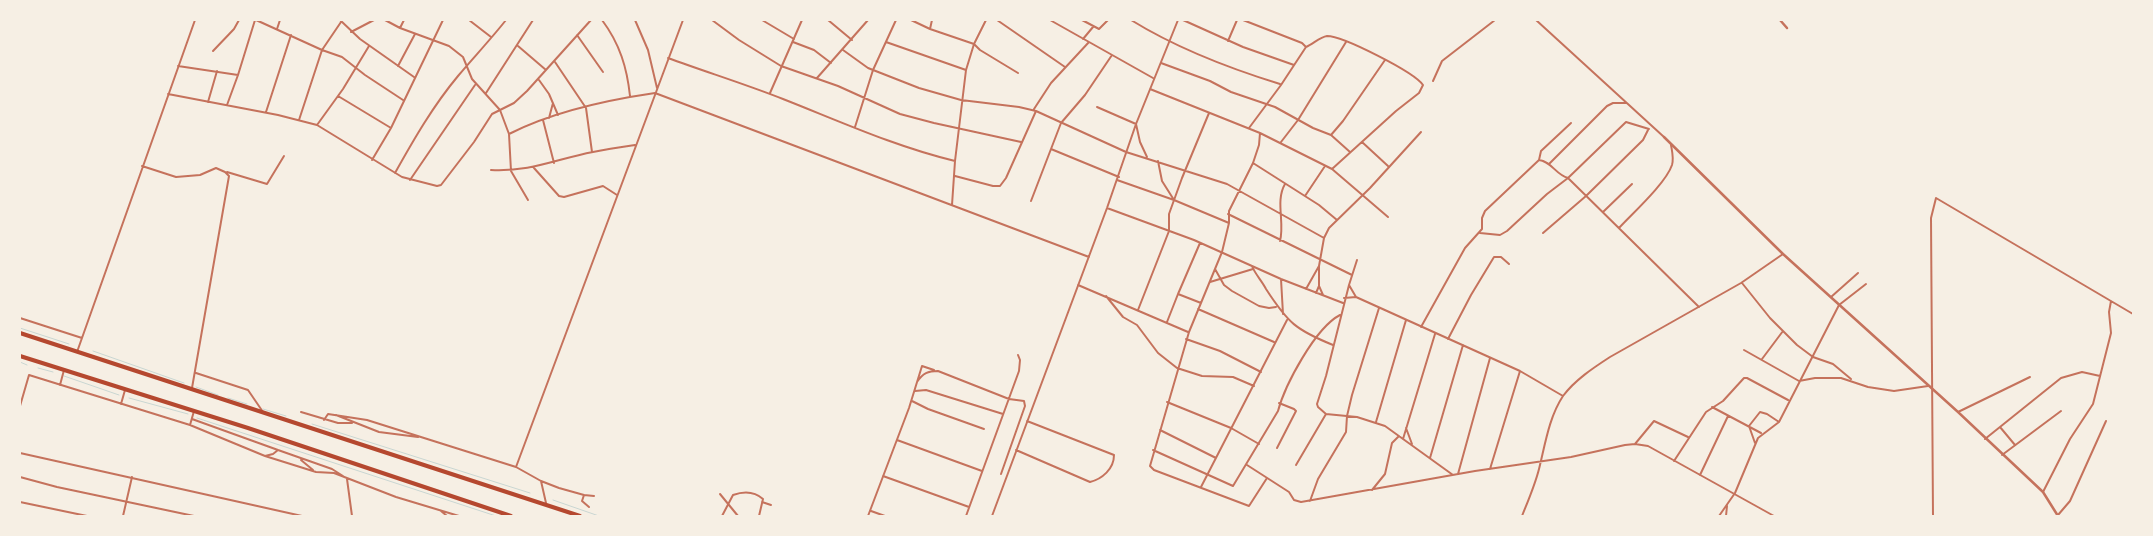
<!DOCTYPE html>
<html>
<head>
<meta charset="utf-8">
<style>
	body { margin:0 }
	#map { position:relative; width:2153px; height:536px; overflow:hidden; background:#f6efe4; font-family:"Nunito Sans",sans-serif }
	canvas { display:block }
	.frame { position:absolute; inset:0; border:21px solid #f6efe4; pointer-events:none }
</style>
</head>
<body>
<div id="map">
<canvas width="2153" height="536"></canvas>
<div class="frame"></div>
</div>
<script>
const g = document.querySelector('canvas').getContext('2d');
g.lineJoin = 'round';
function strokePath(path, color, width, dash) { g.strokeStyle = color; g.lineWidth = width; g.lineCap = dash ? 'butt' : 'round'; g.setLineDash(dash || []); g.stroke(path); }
strokePath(new Path2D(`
	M20,328l49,16
	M93,351l91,32
	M20,362l7,3
	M38,368l15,4
	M64,376l55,19
	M196,387l22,8
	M129,398l59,16
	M228,398l19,6
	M263,409l23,7
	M197,418l299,98
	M312,424l218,69
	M553,500l46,16`), '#c9d6d2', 1);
strokePath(new Path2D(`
	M256,20l66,30 20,7 23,18 38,25
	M340,20l20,19 54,38
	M385,20l15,8 49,18 14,11 9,22 28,31 9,24 2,37 17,29
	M469,20l22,17
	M602,20c18,24 25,48 28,76
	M635,20l13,30 9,38
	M712,20l27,20 42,26 57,20 62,28 34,9 87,19
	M762,20l32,19
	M828,20l24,20
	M911,20l19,9 44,15 6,6 38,23
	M997,20l68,47
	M1050,20l103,58
	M1082,20l17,9 9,-9
	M1131,20c47,29 97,48 149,64
	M1183,20l60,27 51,18
	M1243,20l59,23 4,4 -25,38 -32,43
	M1536,20l128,117
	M400,28l4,-8
	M277,29l3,-9
	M930,29l2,-9
	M351,32l23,-12
	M577,35l26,37
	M1083,39l10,-12
	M1228,41l9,-21
	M793,42l21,8 17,13
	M886,42l80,28
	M518,46l28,24
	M1306,47c7,-3 14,-10 21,-11 16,0 87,36 96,49l-4,8 -23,18 -64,58
	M843,50l25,18 51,20 42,12 58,7 17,4 90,41 101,32 97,54
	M213,51l21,-22 5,-9
	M668,58c38,14 77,26 115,41 56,22 113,48 172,62
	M555,62l31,46 6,44
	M1161,63l49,18 21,11 44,15 38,21 18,7 19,17
	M178,66l60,9
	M398,66l17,-32
	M817,78l51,-58
	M539,80l10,14 9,21
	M1433,81l9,-20 53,-41
	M1150,89l110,44 72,36 56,48
	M486,93l47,-73
	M770,93l32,-73
	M168,94l110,21 39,10 85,52 35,9 4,-1 33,-43 18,-28 22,-11 13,-12 64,-71
	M338,96l53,32
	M208,102l9,-31
	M227,105l11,-30 17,-55
	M1097,107l39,17 4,18 7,15
	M1034,109l17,-26 38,-41
	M266,112l25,-77
	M549,118l4,-15
	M299,120l23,-70 19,-28
	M543,120l11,43
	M317,125l26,-36 26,-43
	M855,127l18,-57 23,-50
	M1260,133l-1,12 -6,18 -24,48v12l-7,29 -33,80 -39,134 4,4 95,36 18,-28
	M509,134c43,-22 98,-34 146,-41l434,164
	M1331,135l12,-14 42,-61
	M1281,142l17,-22 48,-78
	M1362,142l26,24
	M1051,149l68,28
	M372,160l19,-32 52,-108
	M1539,160l2,-9 30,-28
	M1158,161l4,20 12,19
	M1253,163l66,42 18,15
	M1549,164l58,-58 6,-3h13
	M142,166l34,11 24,-2 16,-7 9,4 4,4 -37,212
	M534,168l25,28 5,1 39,-11 14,9
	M491,170c40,2 65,-11 102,-18 14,-3 28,-5 42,-7
	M227,172l40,12 17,-28
	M395,173c19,-34 38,-67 63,-97 16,-19 33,-37 48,-56
	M955,176l38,10h7l6,-8 30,-67
	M410,180l65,-95
	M1117,180l57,20 55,23
	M1305,196l20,-30
	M1031,201l30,-78 24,-28 27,-40
	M952,205l3,-44 11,-91 8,-26 12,-24
	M1107,208l87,32 87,39 62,24
	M1603,212l29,-28
	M1228,214l124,61
	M1619,228c14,-15 47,-45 53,-63 2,-7 0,-14 -1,-20
	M1480,233l20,2 7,-4 40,-37 21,-16 58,-56 23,7
	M1543,233l43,-37 57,-56 5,-10
	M1280,241c5,-18 -5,-40 5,-57
	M1200,243l-22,51 23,9
	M1252,266c3,8 10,15 14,23 22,34 30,41 67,56
	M1215,269l9,16 8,6 27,15 10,2 7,-1
	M1281,279l2,35
	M1210,282l43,-13
	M1742,283l28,35 27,27 16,12 20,7 18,15
	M1078,285l110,47
	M1349,285l-23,91 -9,28 1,3 8,7 31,3 28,9 68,49
	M1319,286l4,9
	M1306,289l13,-23 5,-28 5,-10 41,-40 51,-56
	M1316,293l3,-7v-20
	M1106,296l17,21 14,8 21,28 19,15 25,8 31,1 21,9
	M1356,297l-7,-12 8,-25
	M1831,297l27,-24
	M1344,298l12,-1 164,74 43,25
	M1198,309l76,33
	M1138,310l31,-79v-17l13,-36 27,-65
	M20,318l62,20
	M1167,322l11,-28
	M1421,327l44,-79 17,-19v-11l3,-7 54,-51c12,1 17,15 29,18l131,129
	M1186,339l34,12 41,21
	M1448,339l23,-44 23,-38h7l8,7
	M1744,350l55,31 16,-3h26l27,9 26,4 34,-5
	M77,352l118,-332
	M1762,359l21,-28
	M196,373l52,17 15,22
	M917,382c6,-9 11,-11 21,-11l71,28 15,2 1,5 -24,68
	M60,385l4,-15
	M915,391l11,-1 77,24
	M912,401l16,8 56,20
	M1167,402l64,26 28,16
	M121,404l4,-14
	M20,406l9,-31 161,50 75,31 51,16 18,1 62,24 63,19
	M1712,407l49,26
	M301,412l37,11h14
	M1958,412l72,-35
	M336,415l43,17 39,5
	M192,419l86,31
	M324,420l4,-6 39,6 149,47 25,14 18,7 25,7 10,1
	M1376,422l30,-102
	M190,425l4,-14
	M2000,427l15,18
	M1406,428l6,16
	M1160,430l56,28
	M1403,439l32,-105
	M1985,439l76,-61 21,-6 18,4
	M897,440l85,31
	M1755,443l-6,-17 11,-14 7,2 12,8
	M1635,444l19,-23 34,16
	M1277,448l19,-37 -2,-2 -15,-6
	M1016,450l74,32c12,-3 24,-13 24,-27l-87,-34
	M1153,450l80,36 45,-75c7,-26 37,-83 62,-96
	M20,453l282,63
	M2002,455l59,-44
	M265,456l8,-2 5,-4 54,19 11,7
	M1430,458l33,-113
	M301,460l12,10
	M1674,461l32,-49 17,-11 21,-23h3l41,22
	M1247,465l42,27 5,8 7,2 174,-31 96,-14 54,-12 10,-1 13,2 126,70
	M1296,465l30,-51
	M516,467l167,-447
	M1490,469l30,-98
	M1458,474l32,-116
	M1700,475l28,-59
	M883,476l86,31
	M20,477l37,10 137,29
	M347,479l5,37
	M541,481l5,22
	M1201,487l86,-167
	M1372,490l13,-16 7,-31 7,-7
	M2043,492l27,-53 23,-35 18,-71 -2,-21 2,-11
	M720,494l18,22
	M584,495l-2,6 7,6
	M1310,501l8,-22 28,-47 1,-16 5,-21 27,-87
	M20,502l67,14
	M762,502l9,3
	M441,511l6,5
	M871,511l14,5
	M2058,515l12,-14 36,-80
	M123,516l9,-39
	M722,516l11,-21c11,-4 21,-4 30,4l-4,17
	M868,516l41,-108 13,-42 12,4
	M966,516l53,-145 1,-11 -2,-5
	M992,516l115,-308 29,-84 42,-104
	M1522,516c6,-15 13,-31 17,-47 6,-24 10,-52 24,-73 12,-16 30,-28 47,-39l131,-74 42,-29
	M1719,516l16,-23 23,-55 21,-16 60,-117 27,-21
	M1726,516l1,-10
	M1933,516l-2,-298 5,-20 197,116`), '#c5725c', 2);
strokePath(new Path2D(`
	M1780,20l7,8
	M1664,137l119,117 175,158 85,80 15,24`), '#c5725c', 2.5);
strokePath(new Path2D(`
	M20,333l560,183
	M20,356l228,72 263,88`), '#b5482f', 4);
</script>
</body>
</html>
